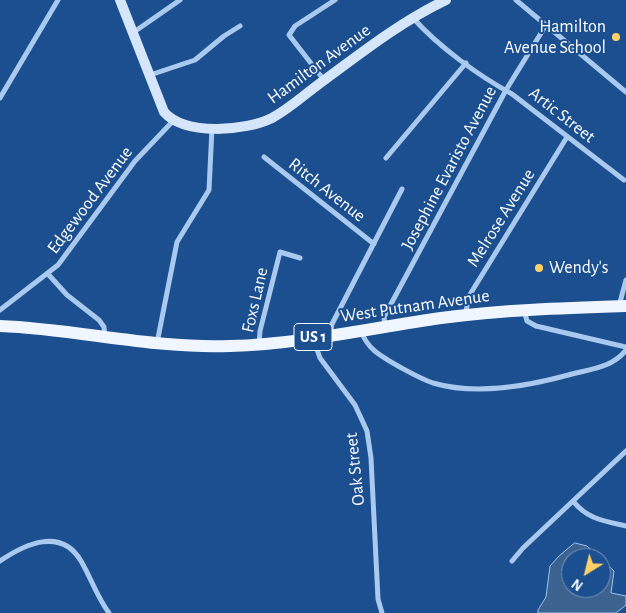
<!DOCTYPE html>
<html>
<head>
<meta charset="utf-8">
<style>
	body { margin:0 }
	#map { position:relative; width:626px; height:613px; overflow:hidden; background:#1b4f8f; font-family:"Alegreya Sans",sans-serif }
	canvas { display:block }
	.north { position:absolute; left:561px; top:548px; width:50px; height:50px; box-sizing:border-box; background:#1b4f8f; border:1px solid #7695bc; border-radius:50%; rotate:216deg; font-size:14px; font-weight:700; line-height:20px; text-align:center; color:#fff }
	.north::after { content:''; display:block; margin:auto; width:18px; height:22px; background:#ffd166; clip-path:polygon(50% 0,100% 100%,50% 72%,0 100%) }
</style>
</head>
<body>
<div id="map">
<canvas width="626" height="613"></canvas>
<div class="north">N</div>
</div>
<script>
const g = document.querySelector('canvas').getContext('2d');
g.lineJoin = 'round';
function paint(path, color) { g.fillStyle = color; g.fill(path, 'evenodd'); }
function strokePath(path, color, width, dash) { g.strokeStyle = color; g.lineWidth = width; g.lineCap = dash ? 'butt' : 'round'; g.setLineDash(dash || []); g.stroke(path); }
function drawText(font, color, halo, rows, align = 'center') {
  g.font = font + ' "Alegreya Sans",sans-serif'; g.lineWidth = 4; g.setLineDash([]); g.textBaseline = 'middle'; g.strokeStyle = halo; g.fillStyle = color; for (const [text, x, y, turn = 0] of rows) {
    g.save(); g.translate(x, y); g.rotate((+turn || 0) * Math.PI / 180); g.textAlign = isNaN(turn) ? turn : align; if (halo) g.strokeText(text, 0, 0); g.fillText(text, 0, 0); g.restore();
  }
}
const water = new Path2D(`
	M575,543l12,3 27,25 -3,22 15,3v9l-10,8h-78v-3l8,-13 4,-31 9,-10zM571,558h30v30h-30z`);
paint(water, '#3c6290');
strokePath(water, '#9cc4f0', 1);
strokePath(new Path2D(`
	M516,0l110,92
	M413,18c26,29 66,58 99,76l112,86
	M134,32l46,-32
	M150,75l45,-15 29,-24 16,-10
	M324,80l-35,-45 6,-9 40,-26
	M0,98l58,-98
	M264,157l110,87
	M386,158l80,-95
	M48,274l19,21 32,25 5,7 1,9
	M619,306l7,-26
	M0,310l58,-45 77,-104 38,-40
	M524,310l3,11 9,5 90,21
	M465,316l4,-20 98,-159
	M385,327l-1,-10 122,-227 40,-65
	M361,331c7,19 20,25 37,35 11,6 23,13 35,17 44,13 96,3 139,-9 20,-5 41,-7 54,-24
	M330,334l2,-10 70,-135
	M313,338l7,20 35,47 12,26 4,27 7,141 4,14
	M157,343l20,-101 32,-52 3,-62
	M259,344l1,-13 20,-79 20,6
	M573,501c14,18 31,20 53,25
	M0,561c25,-17 61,-34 81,0 10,17 16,36 28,52
	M512,561l11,-13 103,-97`), '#a9c9ee', 5);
strokePath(new Path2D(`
	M120,0l44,112c21,24 82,19 108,6 17,-9 32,-23 47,-34 41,-30 81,-62 127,-84`), '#d6e6fa', 10);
strokePath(new Path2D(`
	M0,326c77,3 153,23 230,20 71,-2 141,-18 211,-28 61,-8 123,-10 185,-12`), '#f0f6ff', 12);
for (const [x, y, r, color] of [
	[616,37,5,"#ffd166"],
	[539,268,5,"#ffd166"]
]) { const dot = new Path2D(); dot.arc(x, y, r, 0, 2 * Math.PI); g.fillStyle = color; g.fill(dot); strokePath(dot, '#1b4f8f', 2); }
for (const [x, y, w] of [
	[313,337,38]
]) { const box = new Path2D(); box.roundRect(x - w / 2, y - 13.5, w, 27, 4); g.fillStyle = '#1b4f8f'; g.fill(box); strokePath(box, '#fff', 1); }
drawText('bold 16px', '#fff', null, [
	["US 1",313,337]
]);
drawText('18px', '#fff', '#1b4f8f', [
	["Hamilton",606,27],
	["Avenue School",606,48],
	["Wendy's",549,268,"left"]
], 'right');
drawText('18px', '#fff', '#1b4f8f', [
	["Hamilton Avenue",319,64,-36],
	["Artic Street",562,115,38],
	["Josephine Evaristo Avenue",449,168,-62],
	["Ritch Avenue",327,190,38],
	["Edgewood Avenue",90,200,-53],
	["Melrose Avenue",501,218,-58],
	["Foxs Lane",255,300,-77],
	["West Putnam Avenue",415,306,-8],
	["Oak Street",355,469,-96]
]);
</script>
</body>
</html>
